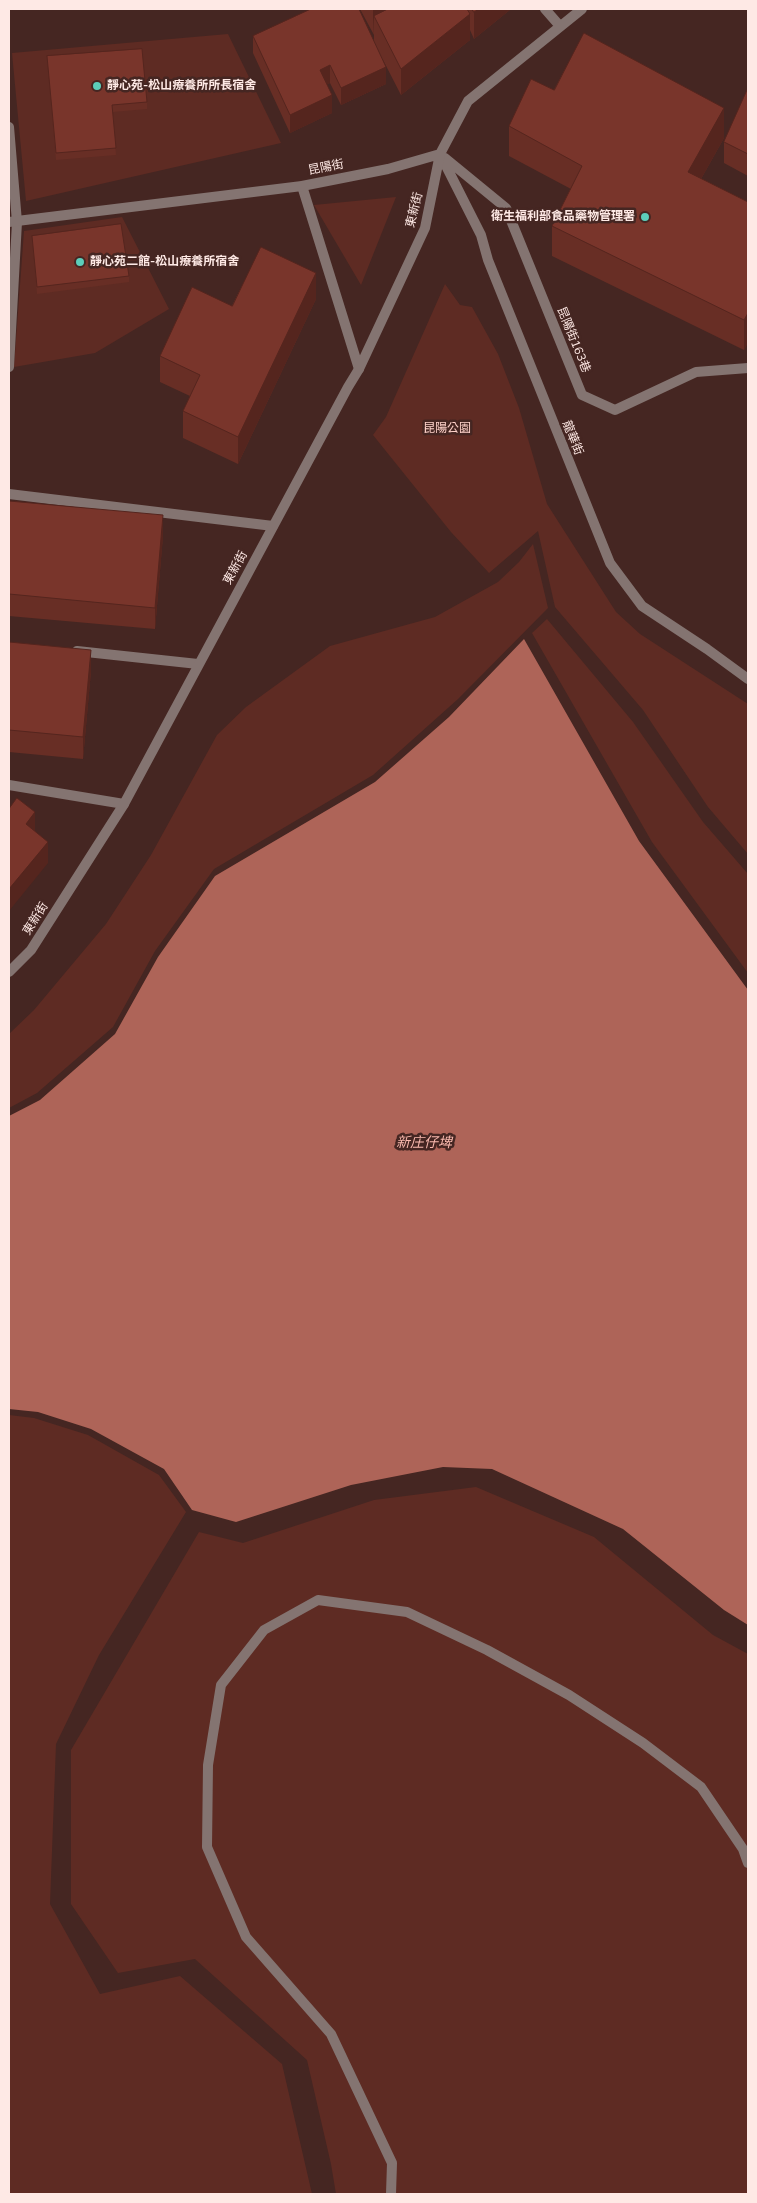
<!DOCTYPE html>
<html>
<head>
<meta charset="utf-8">
<style>
	body { margin:0 }
	#map { position:relative; width:757px; height:2203px; overflow:hidden; background:#452622; font-family:"Nunito Sans",sans-serif }
	canvas { display:block }
	.frame { position:absolute; inset:0; border:10px solid #fee9e5; pointer-events:none }
</style>
</head>
<body>
<div id="map">
<canvas width="757" height="2203"></canvas>
<div class="frame"></div>
</div>
<script>
const g = document.querySelector('canvas').getContext('2d');
g.lineJoin = 'round';
function paint(path, color) { g.fillStyle = color; g.fill(path, 'evenodd'); }
function strokePath(path, color, width, dash) { g.strokeStyle = color; g.lineWidth = width; g.lineCap = dash ? 'butt' : 'round'; g.setLineDash(dash || []); g.stroke(path); }
function drawText(font, color, halo, rows, align = 'center') {
  g.font = font + ' "Nunito Sans","Noto Sans TC",sans-serif'; g.lineWidth = 5; g.setLineDash([]); g.textBaseline = 'middle'; g.strokeStyle = halo; g.fillStyle = color; for (const [text, x, y, turn = 0] of rows) {
    g.save(); g.translate(x, y); g.rotate((+turn || 0) * Math.PI / 180); g.textAlign = isNaN(turn) ? turn : align; if (halo) g.strokeText(text, 0, 0); g.fillText(text, 0, 0); g.restore();
  }
}
paint(new Path2D(`
	M228,34l53,109 -255,58 -14,-148z
	M396,197l-35,88 -47,-80z
	M122,217l47,92 -74,44 -81,14 10,-136z
	M445,284l15,21 12,2 26,47 21,54 28,96 69,108 24,22 108,70v150l-40,-47 -65,-97 -88,-103 -17,-76 -49,42 -38,-41 -78,-97 13,-18z
	M533,544l15,64 -90,91 -85,76 -159,94 -59,82 -42,76 -76,66 -28,15v-74l25,-24 72,-86 45,-69 66,-120 29,-28 84,-61 105,-29 63,-35 21,-20z
	M547,619l86,103 70,100 45,52v99l-96,-131 -120,-209z
	M9,1415l25,3 54,17 71,40 27,37 -87,143 -43,89 -6,160 50,90 80,-18 102,88 30,130h-303z
	M476,1487l118,50 119,98 35,19v540h-412l-5,-30 -24,-104 -112,-101 -77,14 -47,-69v-154l128,-218 44,11 131,-43z`), '#5e2b23');
paint(new Path2D(`
	M524,639l115,202 109,149v635l-24,-15 -101,-81 -131,-60 -49,-2 -92,18 -115,37 -44,-12 -28,-41 -73,-40 -53,-17 -29,-3v-293l31,-16 75,-66 43,-77 57,-81 160,-94 74,-65z`), '#ae6458');
strokePath(new Path2D(`
	M9,127l8,95 -8,145
	M440,154l41,81 7,25 122,303 32,43 65,43 41,30
	M445,158l61,50 76,187 33,15 81,-38 52,-4
	M302,186l57,183
	M9,494l264,32
	M77,651l121,13
	M9,785l115,19
	M391,2194l1,-31 -61,-129 -85,-97 -39,-90 1,-82 13,-80 43,-55 54,-30 89,12 80,38 82,45 74,48 58,44 42,62 5,14`), '#847471', 10);
strokePath(new Path2D(`
	M545,9l14,16
	M9,222l293,-36 86,-17 52,-15
	M9,972l22,-22 93,-146 224,-417 11,-18 66,-141 15,-74 28,-53 114,-92`), '#847471', 10);
paint(new Path2D(`
	M360,9h151l-37,30 -4,-9v10l-69,55 -18,-35 3,24 -45,21 -11,-22 -3,1 5,29 -42,20 -37,-80v-17l121,5v-6z
	M47,56l100,46v7l-34,3 3,43 -60,5z
	M748,88v88l-24,-13v-21z
	M554,90l170,48 -23,41 47,23v140l-4,8 -192,-94v-30l19,-37 -62,-33v-30z
	M32,236l97,40v6l-92,12z
	M316,299l-78,165 -55,-26v-27l7,-15 -30,-14v-26l72,-50z
	M9,501l154,35 -8,93 -146,-13z
	M9,642l82,29 -8,88 -74,-7z`), '#682e25');
paint(new Path2D(`
	M373,9h54l-53,7 -1,19z
	M479,9h32l-37,30v-27z
	M470,14v26l-69,55v-26z
	M330,65v18l-10,4v-17z
	M386,67v17l-45,21v-17z
	M332,95v18l-42,20v-18z
	M724,108v30l-36,64v-30z
	M316,273v26l-78,165v-27z
	M748,313v29l-4,8v-30z
	M163,515v21l-8,93v-21z
	M91,650v21l-8,88v-22z
	M35,812v22l-9,-10z
	M48,842v21l-39,48v-22z`), '#55251e');
const building = new Path2D(`
	M311,9h48l27,58 -45,21 -11,-23 -10,5 12,25 -42,20 -37,-79z
	M388,9h79l3,5 -69,55 -27,-53z
	M472,9h7l-5,3z
	M584,33l140,75 -36,64 60,30v111l-4,7 -192,-94 30,-60 -73,-40 22,-47 23,11z
	M142,49l5,53 -35,3 4,43 -60,5 -9,-97z
	M748,88v66l-24,-12z
	M121,224l8,52 -92,11 -5,-51z
	M261,247l55,26 -78,164 -55,-26 17,-36 -40,-19 32,-69 40,19z
	M9,501l154,14 -8,93 -146,-14z
	M9,642l82,8 -8,87 -74,-7z
	M17,798l18,14 -9,12 22,18 -39,47v-80z`);
paint(building, '#79352b');
strokePath(building, '#55251e', 1);
for (const [x, y, r, color] of [
	[97,86,5,"#5cceba"],
	[645,217,5,"#5cceba"],
	[80,262,5,"#5cceba"]
]) { const dot = new Path2D(); dot.arc(x, y, r, 0, 2 * Math.PI); g.fillStyle = color; g.fill(dot); strokePath(dot, '#452622', 2); }
drawText('bold 12px', '#fee9e5', '#452622', [
	["靜心苑-松山療養所所長宿舍",107,86],
	["衛生福利部食品藥物管理署",635,217,"right"],
	["靜心苑二館-松山療養所宿舍",90,262]
], 'left');
drawText('12px', '#fee9e5', '#452622', [
	["昆陽街",326,168,-11],
	["東新街",415,210,-76],
	["昆陽街163巷",573,340,68],
	["龍華街",572,438,68],
	["東新街",236,568,-61],
	["東新街",36,919,-58]
]);
drawText('12px', '#fed2ca', '#452622', [
	["昆陽公園",447,429]
]);
drawText('italic 14px', '#f9b9ae', '#452622', [
	["新庄仔埤",424,1144]
]);
</script>
</body>
</html>
